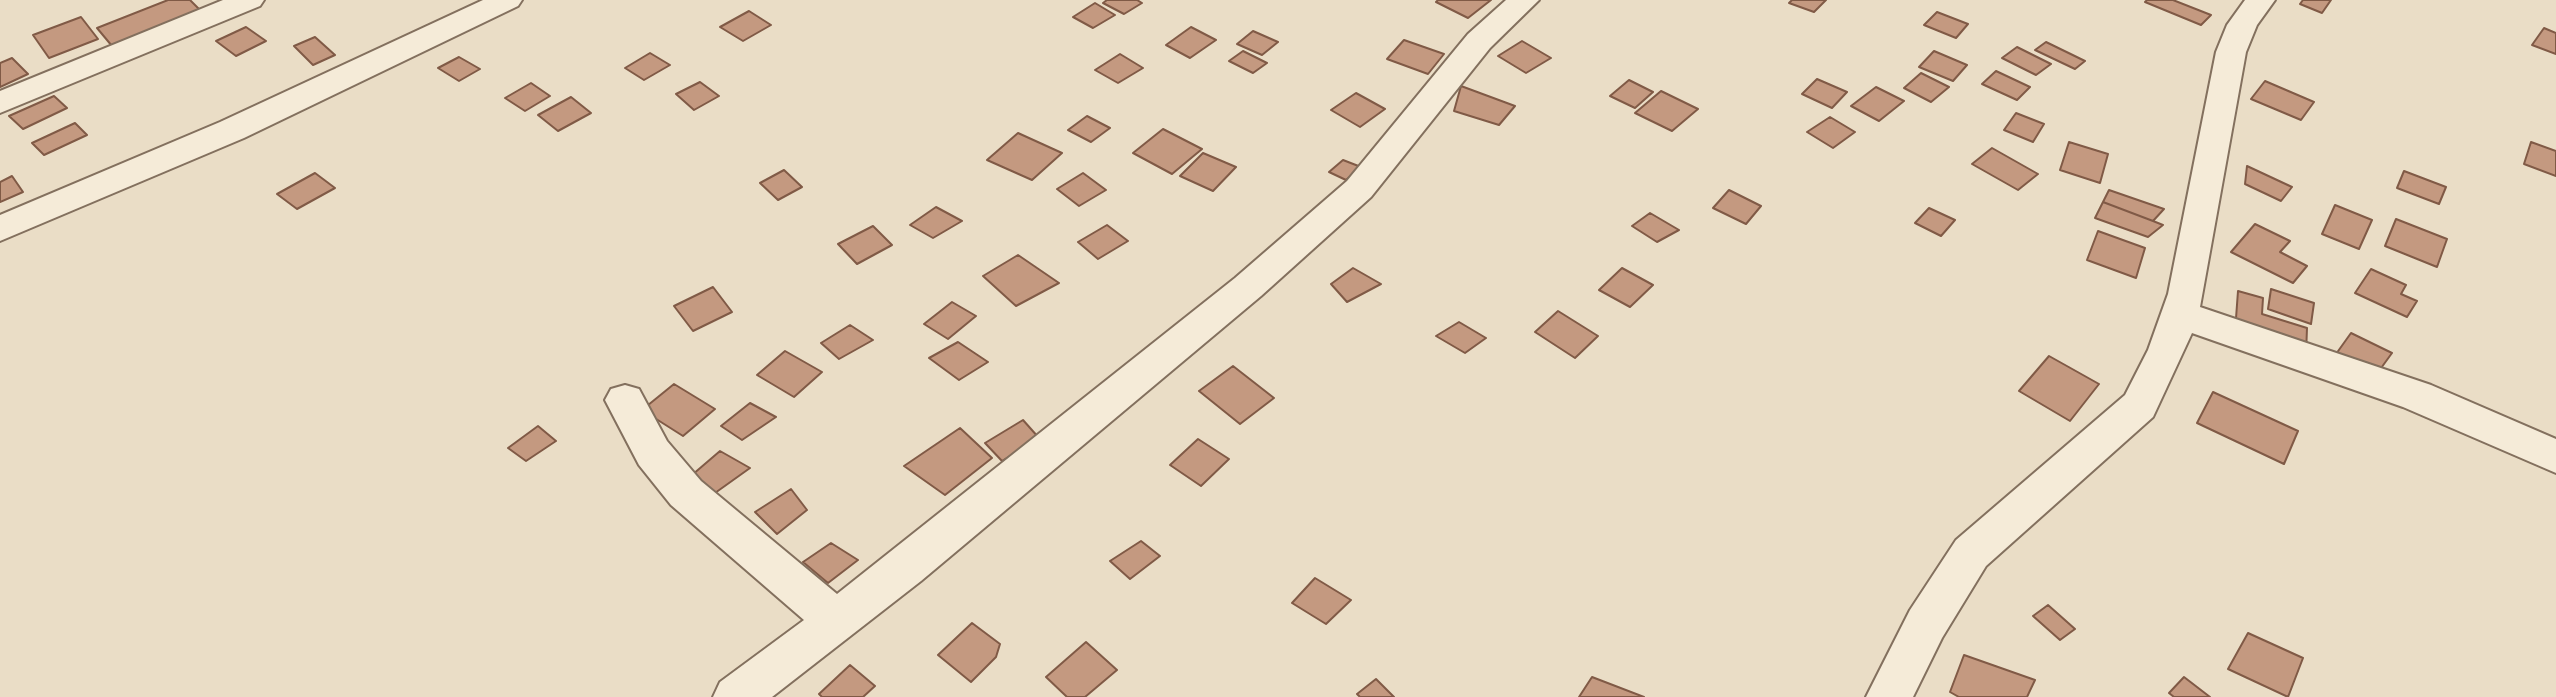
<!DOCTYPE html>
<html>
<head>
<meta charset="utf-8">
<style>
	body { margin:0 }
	canvas { display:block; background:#eaddc6 }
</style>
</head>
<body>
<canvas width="2556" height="697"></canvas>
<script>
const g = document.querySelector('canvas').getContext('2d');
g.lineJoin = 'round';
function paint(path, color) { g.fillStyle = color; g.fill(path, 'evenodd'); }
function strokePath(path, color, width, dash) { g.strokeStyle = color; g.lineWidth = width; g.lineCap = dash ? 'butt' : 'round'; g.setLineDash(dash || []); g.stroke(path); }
const building = new Path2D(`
	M168,0h22l10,10 -88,36 -15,-18z
	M1107,0h30l5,3 -18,11 -21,-11z
	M1438,0h53l-23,18 -32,-16z
	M1792,0h34l-12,12 -25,-9z
	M2147,0h26l38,15 -10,10 -56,-23z
	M2303,0h28l-9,13 -22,-9z
	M1095,3l20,12 -22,13 -20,-11z
	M749,11l22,14 -28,16 -23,-14z
	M1937,12l31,12 -12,14 -32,-13z
	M81,17l17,22 -49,19 -16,-23z
	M246,27l20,14 -30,15 -20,-15z
	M1191,27l25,13 -26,18 -24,-13z
	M2544,28l12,5v21l-24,-9z
	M1253,31l25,11 -16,13 -25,-11z
	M315,37l20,18 -22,10 -19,-19z
	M1404,40l40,14 -16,20 -41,-15z
	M1522,41l29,17 -25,15 -28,-17z
	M2046,42l39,19 -10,8 -40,-19z
	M2017,47l34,17 -15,11 -34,-17z
	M1243,51l24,12 -14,10 -24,-12z
	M1934,51l33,14 -14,16 -34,-14z
	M650,53l20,12 -26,15 -19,-12z
	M1120,54l23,14 -25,15 -23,-13z
	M459,57l21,12 -21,12 -21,-13z
	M12,58l16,16 -28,13v-24z
	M1996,71l34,16 -13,13 -35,-16z
	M1921,73l28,14 -18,15 -27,-14z
	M1817,79l30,13 -15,16 -30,-14z
	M1629,80l24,12 -18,16 -25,-12z
	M2265,81l49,21 -13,18 -50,-21z
	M700,82l19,14 -25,14 -18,-16z
	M531,83l19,13 -25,15 -20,-13z
	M1461,86l54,20 -16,19 -45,-14z
	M1876,87l28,14 -25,20 -28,-15z
	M1661,91l37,18 -26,22 -37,-18z
	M1356,93l29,16 -25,18 -29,-17z
	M54,96l13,12 -44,21 -14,-13z
	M571,97l20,16 -33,18 -20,-16z
	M2016,113l28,11 -11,18 -29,-12z
	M1087,116l23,12 -19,14 -23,-12z
	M1830,117l25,15 -22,16 -26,-16z
	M75,123l12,12 -43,20 -12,-12z
	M1163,129l39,20 -30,25 -39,-21z
	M1018,133l44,20 -30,27 -45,-20z
	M2069,142l39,12 -8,29 -40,-13z
	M2531,142l25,9v25l-32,-12z
	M1992,148l46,26 -20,16 -46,-26z
	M1203,153l33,14 -23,24 -33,-15z
	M1343,160l18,7 -15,13 -17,-8z
	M2247,166l45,21 -11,14 -36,-17z
	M784,170l18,17 -24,13 -18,-17z
	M2404,171l42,16 -7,17 -42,-16z
	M315,173l20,15 -38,21 -20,-15z
	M1083,173l23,17 -27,16 -22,-17z
	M12,176l11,16 -23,10v-20z
	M1729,190l32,16 -15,18 -33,-16z
	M2109,190l55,19 -11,12 -50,-19z
	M2103,202l50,19 10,4 -15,12 -53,-19z
	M2335,205l37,15 -13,29 -37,-15z
	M936,207l26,14 -29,17 -23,-13z
	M1929,208l26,12 -14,16 -26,-13z
	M1650,213l29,17 -22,12 -25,-16z
	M2396,219l51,20 -10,28 -52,-21z
	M2255,224l35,17 -10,11 27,14 -14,17 -62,-31z
	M1107,225l21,16 -30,18 -20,-17z
	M873,226l19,19 -35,19 -19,-20z
	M2098,231l47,17 -9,30 -49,-18z
	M1018,255l41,28 -43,23 -33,-30z
	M1353,268l28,16 -34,18 -16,-18z
	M1622,268l31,17 -23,22 -31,-17z
	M2371,269l35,16 -5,9 16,7 -10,16 -52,-24z
	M713,287l19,25 -39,19 -19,-25z
	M2271,289l43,14 -3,21 -43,-15z
	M2238,291l25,7 -1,16 45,14 -1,27 -71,-23z
	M952,302l24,14 -28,23 -24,-15z
	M1558,311l40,25 -23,22 -40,-26z
	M1459,322l27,16 -21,15 -29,-17z
	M850,325l23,15 -34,19 -18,-16z
	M2351,333l41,20 -16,22 -40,-21z
	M958,342l30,20 -29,18 -30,-22z
	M785,351l37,21 -28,25 -37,-22z
	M2049,356l50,28 -29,37 -51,-30z
	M1233,366l41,32 -34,26 -41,-33z
	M674,384l41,25 -32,27 -41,-26z
	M2213,392l85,39 -14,33 -87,-41z
	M750,403l26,14 -34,23 -21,-14z
	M1023,420l16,18 -37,23 -17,-18z
	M538,426l18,15 -30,20 -18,-13z
	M960,428l32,30 -47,37 -41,-29z
	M1198,439l31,20 -28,27 -31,-21z
	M720,451l30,17 -35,25 -23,-18z
	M791,489l16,21 -30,24 -22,-22z
	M1141,541l19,15 -30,23 -20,-18z
	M831,543l27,17 -30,23 -25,-21z
	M1315,578l36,22 -25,24 -34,-21z
	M2048,605l27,24 -15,11 -27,-24z
	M972,623l28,21 -4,13 -25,25 -33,-27z
	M2248,633l55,25 -15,39 -60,-28z
	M1086,642l31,28 -32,27h-18l-21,-20z
	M1964,655l71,25 -8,17h-68l-9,-5z
	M850,665l25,21 -12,11h-41l-3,-3z
	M1592,677l52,20h-65z
	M2184,677l26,20h-36l-5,-4z
	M1376,679l18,18h-34l-3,-3z`);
paint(building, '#c49980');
strokePath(building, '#805a46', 2);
const minor = new Path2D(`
	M223,0h41l-4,6 -260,107v-22z
	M483,0h39l-4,6 -274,132 -244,103v-26l220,-93z
	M1506,0h33l-49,48 -119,149 -110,99 -340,285 -149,116h-59l7,-15 84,-62 -133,-115 -32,-40 -34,-65 6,-11 14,-4 14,4 28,52 34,40 136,113 398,-316 112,-97 121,-147z
	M2245,0h30l-18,25 -11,27 -46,255 231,78 125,54v34l-153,-66 -211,-74 -39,84 -167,149 -44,72 -29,59h-47l44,-87 46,-70 169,-145 23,-45 20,-56 48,-242 11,-27z`);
strokePath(minor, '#83705e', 4);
paint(minor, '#f5ebd8');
</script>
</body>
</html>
